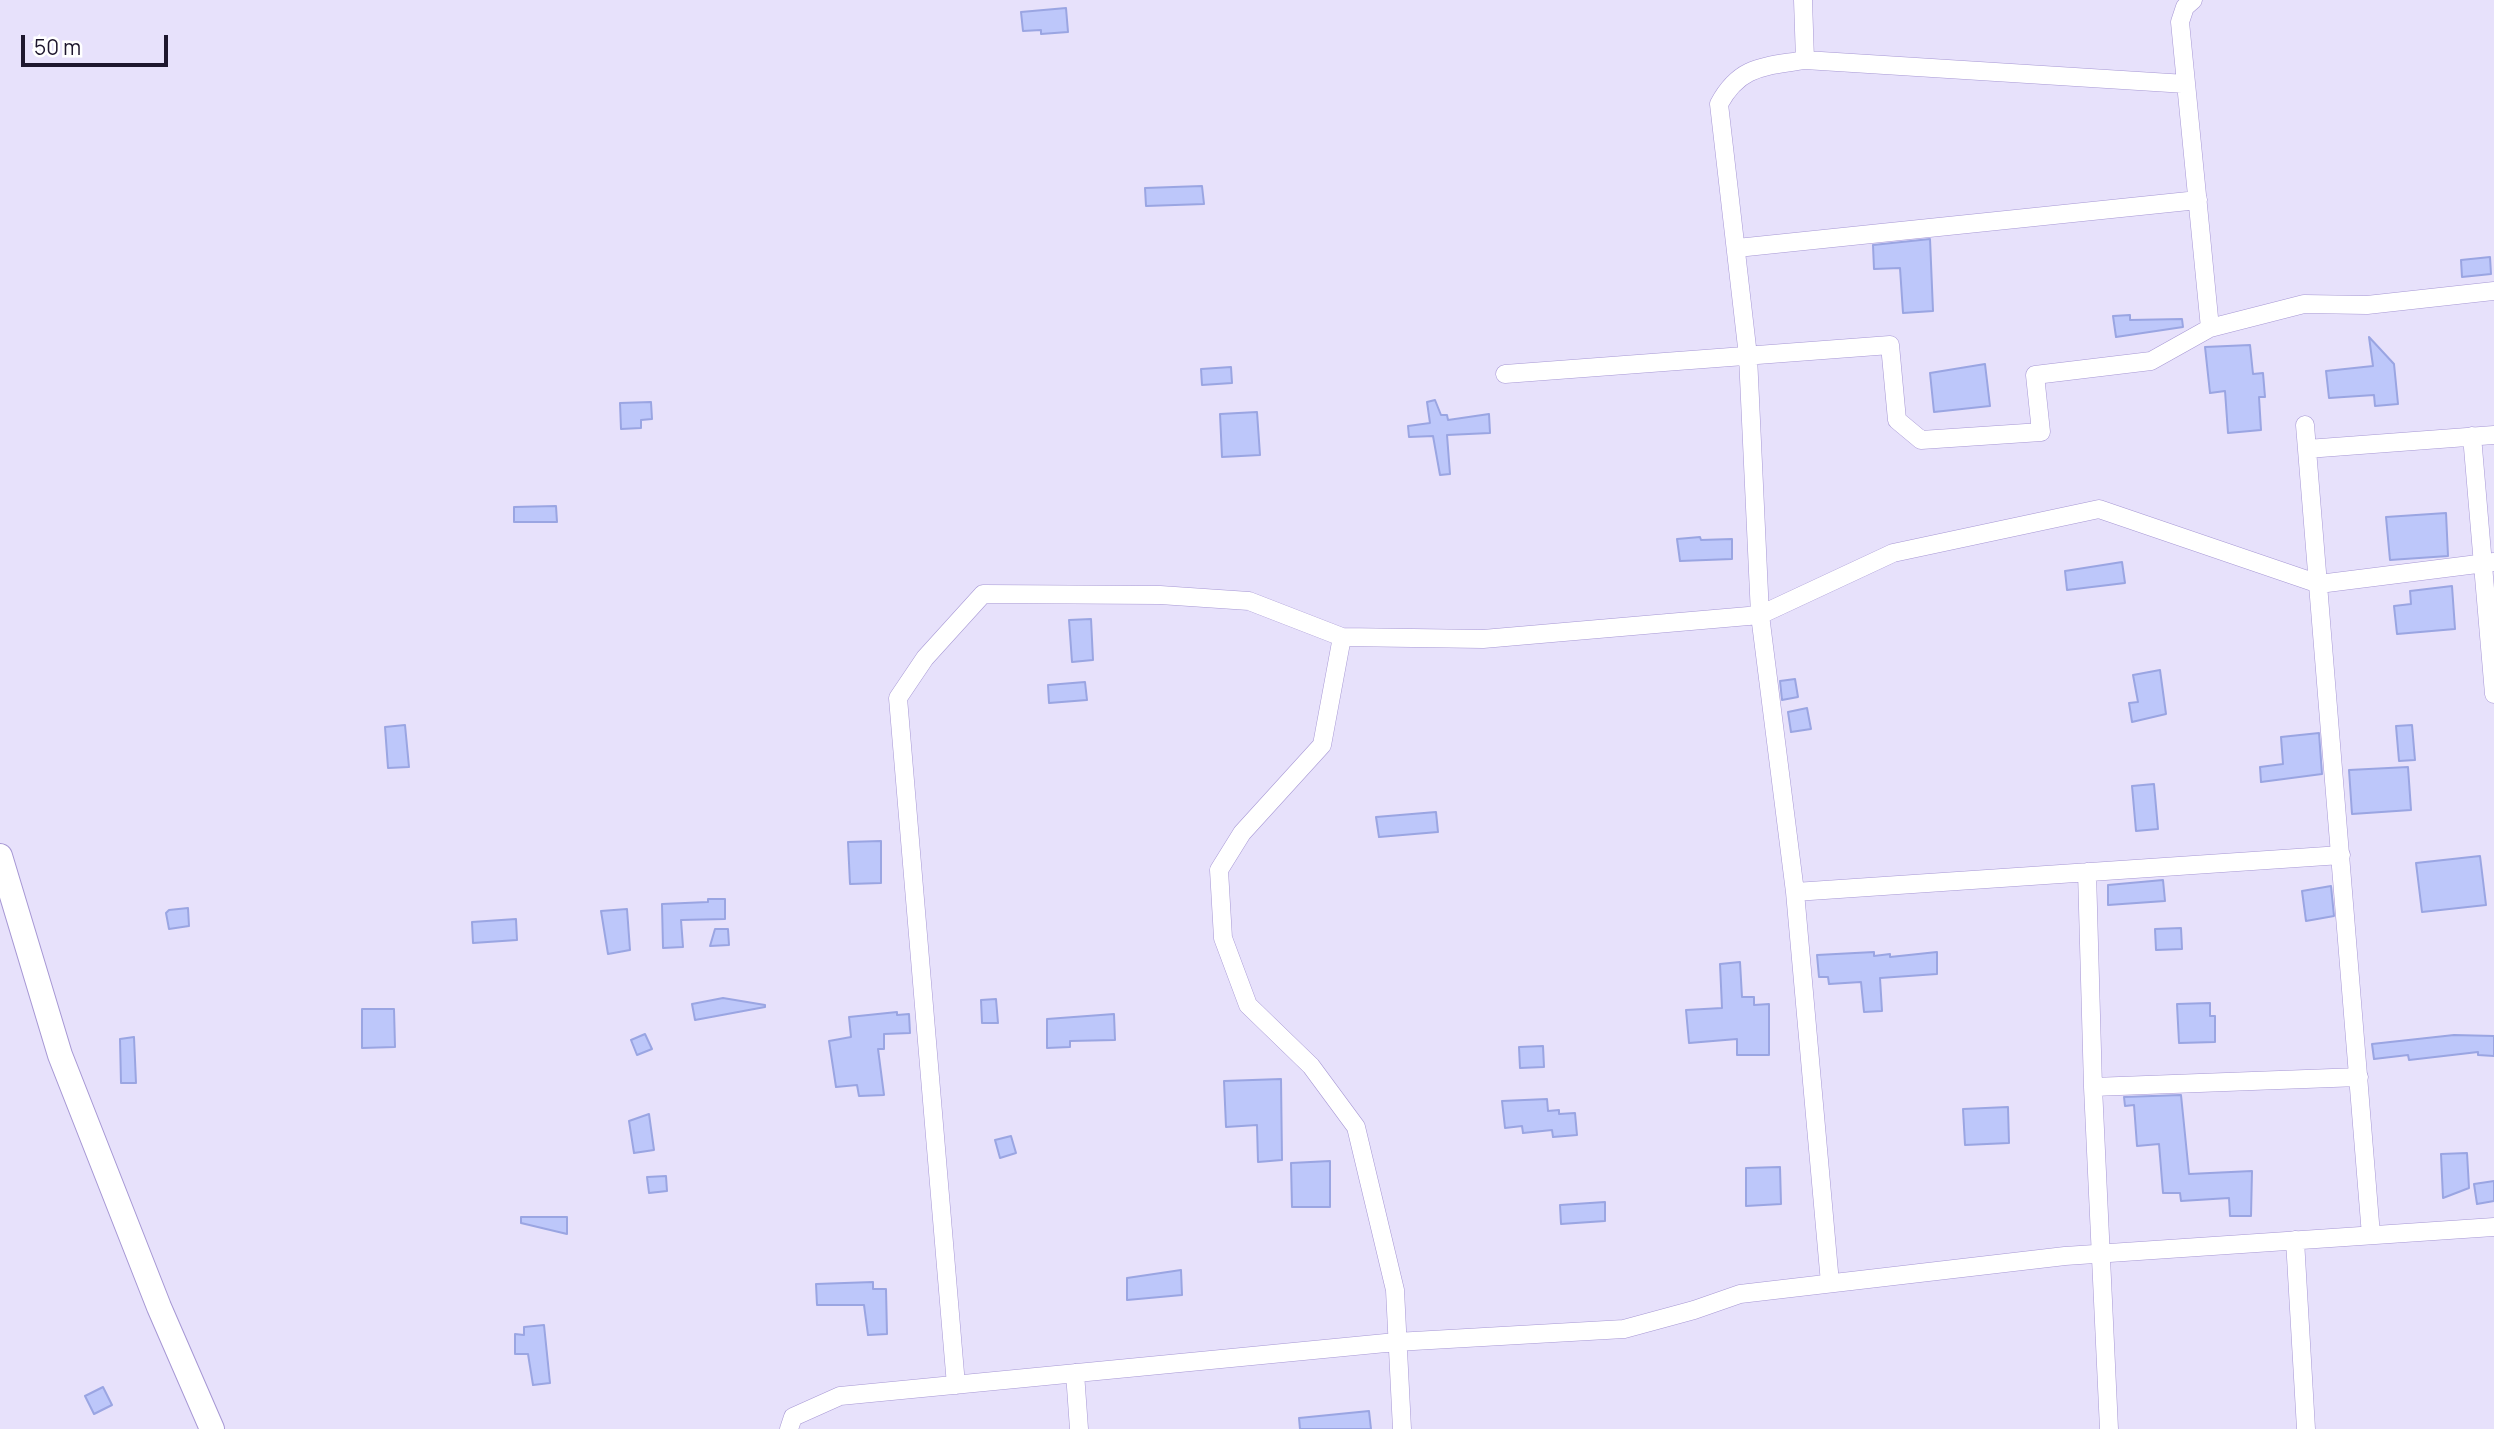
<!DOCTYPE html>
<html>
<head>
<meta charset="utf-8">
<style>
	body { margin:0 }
	#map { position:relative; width:2494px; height:1429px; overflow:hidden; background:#e7e1fb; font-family:Manrope,sans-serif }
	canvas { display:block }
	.scale { position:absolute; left:21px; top:35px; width:147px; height:32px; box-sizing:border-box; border:4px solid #1e172e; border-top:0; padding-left:9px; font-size:21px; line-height:24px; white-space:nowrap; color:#1e172e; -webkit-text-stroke:5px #fff; paint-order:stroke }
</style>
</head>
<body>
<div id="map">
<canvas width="2494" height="1429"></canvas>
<div class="scale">50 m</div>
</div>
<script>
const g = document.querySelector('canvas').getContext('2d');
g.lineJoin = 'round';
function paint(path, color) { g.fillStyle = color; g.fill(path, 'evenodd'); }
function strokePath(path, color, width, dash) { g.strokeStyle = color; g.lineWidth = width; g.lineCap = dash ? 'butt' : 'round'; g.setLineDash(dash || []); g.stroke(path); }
const building = new Path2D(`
	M1066,8l2,24 -27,2v-4l-18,1 -2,-19z
	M1202,186l2,18 -58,2 -1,-18z
	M1930,239l3,72 -30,2 -3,-45 -26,1 -1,-24z
	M2490,257l1,17 -29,3 -1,-17z
	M2130,315v5l52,-1 1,8 -67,10 -3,-21z
	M2369,337l25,27 4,40 -23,2 -1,-11 -45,3 -3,-27 47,-5z
	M2250,345l3,29 10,-1 2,24h-6l2,33 -33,3 -3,-42 -15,2 -5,-46z
	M1985,364l5,42 -56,6 -4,-39z
	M1231,367l1,16 -30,2 -1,-16z
	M1435,400l6,15h6l1,5 41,-6 1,19 -43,2 3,39 -10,1 -7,-39 -24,1 -1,-11 22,-3 -3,-21z
	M651,402l1,17 -11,1v8l-20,1 -1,-26z
	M1257,412l3,43 -38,2 -2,-43z
	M556,506l1,16h-43v-15z
	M2446,513l2,43 -58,4 -4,-43z
	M1700,537l1,3 31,-1v20l-52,2 -3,-22z
	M2122,562l3,21 -58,7 -2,-19z
	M2452,586l3,43 -58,5 -3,-28 17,-2 -1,-13z
	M1091,619l2,41 -21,2 -3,-42z
	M2160,670l6,44 -34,8 -3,-19 9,-1 -5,-27z
	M1795,679l3,18 -16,3 -2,-19z
	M1085,682l2,18 -38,3 -1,-18z
	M1807,708l4,21 -20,3 -3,-20z
	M405,725l4,42 -21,1 -3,-41z
	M2412,725l3,35 -16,1 -3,-35z
	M2319,733l3,41 -61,8 -1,-15 23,-3 -2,-27z
	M2408,767l3,43 -59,4 -3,-44z
	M2154,784l4,45 -22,2 -4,-45z
	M1436,812l2,20 -59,5 -3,-20z
	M881,841v42l-31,1 -2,-42z
	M2480,856l6,49 -64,7 -6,-49z
	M2163,880l2,21 -57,4v-20z
	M2331,886l3,30 -28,5 -4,-30z
	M708,899h17v20l-44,1 2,27 -20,1 -1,-44 46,-2z
	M188,908l1,18 -20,3 -3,-16 3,-3z
	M627,909l3,41 -22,4 -7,-43z
	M516,919l1,21 -44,3 -1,-21z
	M2181,928l1,21 -26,1 -1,-21z
	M715,929h13l1,16 -19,1z
	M1874,952v4l16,-2v3l47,-5v22l-57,4 2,33 -18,1 -3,-30 -32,2 -1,-7h-9l-2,-22z
	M1740,962l2,35h12v8l15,-1v51h-32v-16l-48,4 -3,-33 36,-2 -2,-44z
	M723,998l42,7v2l-70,13 -3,-16z
	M996,999l2,24h-16l-1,-23z
	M2210,1003v13h5v26l-36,1 -2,-39z
	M362,1009h32l1,38 -33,1z
	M897,1012v3l12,-1 1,19 -26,1v15h-6l6,46 -25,1 -2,-11 -21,2 -7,-46 22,-4 -2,-20z
	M1114,1014l1,26 -45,1v6l-23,1v-29z
	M645,1034l7,15 -15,6 -6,-15z
	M2454,1035l40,1v20l-16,-1v-3l-69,8 -1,-5 -34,4 -2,-15z
	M134,1037l2,46h-15l-1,-44z
	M1543,1046l1,21 -24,1 -1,-21z
	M1281,1079l1,81 -24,2 -1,-37 -31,2 -2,-46z
	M2181,1095l8,79 63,-3 -1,45h-21l-1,-18 -48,3 -1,-8h-17l-4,-49 -22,2 -3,-41 -9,1 -1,-9z
	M1547,1099l1,12 11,-1v4l16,-1 2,22 -24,2 -1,-7 -29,3 -1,-7 -17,2 -3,-27z
	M2008,1107l1,36 -44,2 -2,-36z
	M649,1114l5,36 -20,3 -5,-32z
	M1011,1136l5,17 -16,5 -5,-18z
	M2467,1153l2,35 -26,10 -2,-44z
	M1330,1161v46h-38l-1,-44z
	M1780,1167l1,37 -35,2v-38z
	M666,1176l1,15 -18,2 -2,-16z
	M2494,1181v20l-17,3 -3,-20z
	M1605,1202v19l-44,3 -1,-19z
	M521,1217h46v17l-46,-11z
	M1181,1270l1,25 -55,5v-22z
	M873,1282v7h13l1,45 -19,1 -4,-30h-47l-1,-21z
	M544,1325l6,58 -17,2 -5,-31h-13v-20l9,1v-8z
	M103,1387l9,18 -18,9 -9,-18z
	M1369,1411l2,18h-71l-1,-11z`);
paint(building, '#bdc7fa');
strokePath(building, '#9aa5e2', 2);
const street = new Path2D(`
	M1803,0l2,60
	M2193,0l-8,7 -5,15 30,306
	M1737,248l461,-48
	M1505,374l385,-29 7,75 24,20 120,-8 -6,-57 116,-14 59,-33 94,-24 63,1 127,-14
	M2305,425l66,810
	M2472,436l22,258
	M2307,449l187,-14
	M1342,637l-20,108 -80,88 -23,37 4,68 25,67 63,61 45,61 39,163 7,139
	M2087,872l6,215 16,342
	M1795,892l546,-37
	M2093,1087l266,-10
	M2295,1240l11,189
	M1830,1283l-35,-391 -35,-277 -12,-259 -29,-252c21,-39 45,-37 86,-44l381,24
	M1075,1373l4,56
	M956,1385l-58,-687 27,-40 58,-64 177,1 89,6 93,36 141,2 277,-24 133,-62 206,-44 220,75 175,-22
	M789,1429l4,-12 47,-21 556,-54 228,-13 70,-19 46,-16 325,-38 429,-29`);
const secondary = new Path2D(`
	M0,856l60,199 99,252 53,122`);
strokePath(street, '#a697d4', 19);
strokePath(secondary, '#a697d4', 26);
strokePath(street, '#fff', 18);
strokePath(secondary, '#fff', 24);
</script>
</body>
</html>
